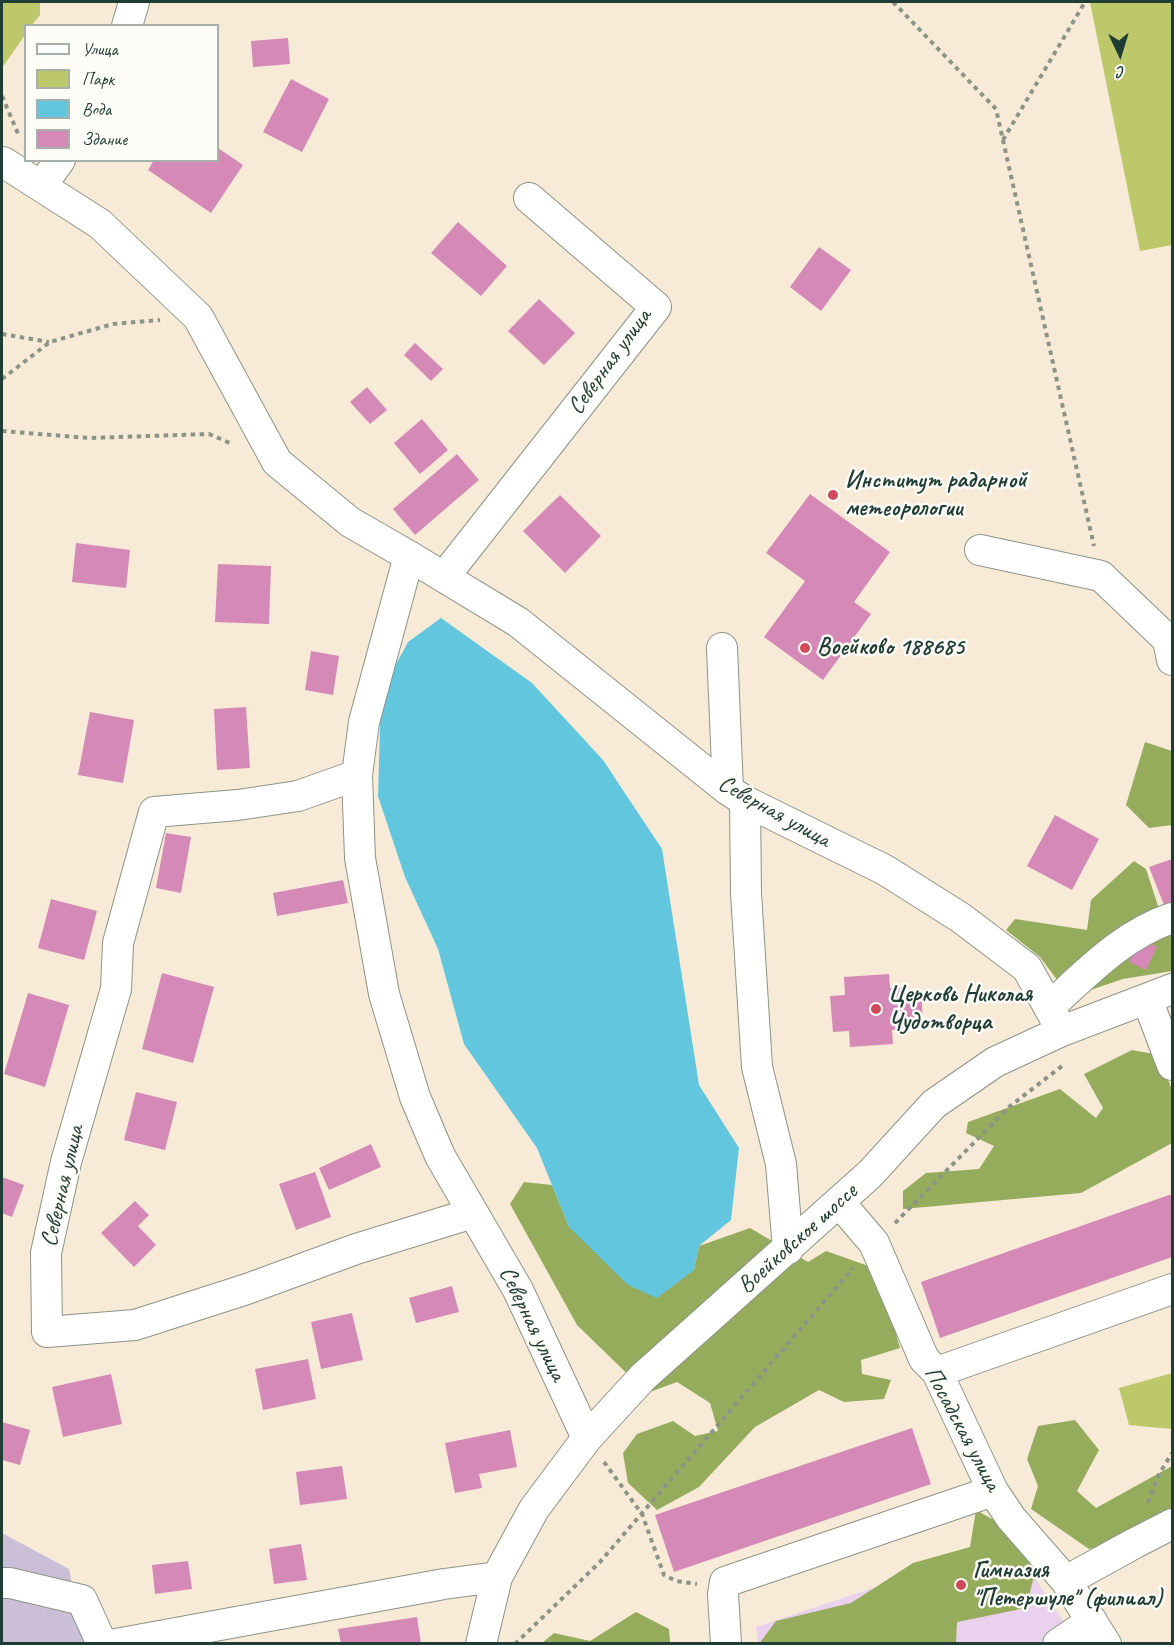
<!DOCTYPE html>
<html>
<head>
<meta charset="utf-8">
<style>
	body { margin:0 }
	#map { position:relative; width:1174px; height:1645px; overflow:hidden; background:#f7ebd8; font-family:Caveat,sans-serif }
	canvas { display:block }
	.frame { position:absolute; inset:0; border:3px solid #1f3d34; pointer-events:none }
	.legend { position:absolute; left:24px; top:24px; width:195px; height:138px; box-sizing:border-box; background:#fdfcf7; border:2px solid #a4b0a9; margin:0; padding:8px 10px; list-style:none; font-size:18px; color:#1f3d34 }
	.legend li { display:flex; align-items:center; gap:12px; height:30px }
	.legend b { width:30px; border:2px solid #a4b0a9 }
	.north { position:absolute; left:1090px; top:24px; width:60px; height:60px; -webkit-text-stroke:4px #fdfcf7; paint-order:stroke; rotate:176deg; font-size:16px; font-weight:700; line-height:24px; text-align:center; color:#1f3d34 }
	.north::after { content:''; display:block; margin:auto; width:21px; height:27px; background:#1f3d34; clip-path:polygon(50% 0,100% 100%,50% 72%,0 100%) }
</style>
</head>
<body>
<div id="map">
<canvas width="1174" height="1645"></canvas>
<div class="frame"></div>
<ul class="legend">
<li><b style="height:8px;background:#fff"></b>Улица</li>
<li><b style="height:16px;background:#bcc869"></b>Парк</li>
<li><b style="height:16px;background:#61c6de"></b>Вода</li>
<li><b style="height:16px;background:#d589b7"></b>Здание</li>
</ul>
<div class="north">С</div>
</div>
<script>
const g = document.querySelector('canvas').getContext('2d');
g.lineJoin = 'round';
function paint(path, color) { g.fillStyle = color; g.fill(path, 'evenodd'); }
function strokePath(path, color, width, dash) { g.strokeStyle = color; g.lineWidth = width; g.lineCap = dash ? 'butt' : 'round'; g.setLineDash(dash || []); g.stroke(path); }
function drawText(font, color, halo, rows, align = 'center') {
  g.font = font + ' Caveat,sans-serif'; g.lineWidth = 5; g.setLineDash([]); g.textBaseline = 'middle'; g.strokeStyle = halo; g.fillStyle = color; for (const [text, x, y, turn = 0] of rows) {
    g.save(); g.translate(x, y); g.rotate((+turn || 0) * Math.PI / 180); g.textAlign = isNaN(turn) ? turn : align; if (halo) g.strokeText(text, 0, 0); g.fillText(text, 0, 0); g.restore();
  }
}
paint(new Path2D(`
	M1011,1542l67,101h-320l-2,-16z`), '#ead1ed');
paint(new Path2D(`
	M2,1533l67,36 15,74h-82z`), '#cabfd7');
paint(new Path2D(`
	M2,2h38v13l-8,10 -6,1 -1,9 -23,33z
	M1090,2h82v243l-32,6z
	M1172,1373v56l-43,-4 -10,-37z`), '#bcc869');
paint(new Path2D(`
	M1145,742l27,9v74l-23,3 -23,-23z
	M1134,861l12,8 13,40 13,7v55l-49,8 -53,18 -30,-40 -34,-27 9,-11 72,11 4,-30z
	M1132,1050l27,5 13,35v53l-91,50 -178,16v-18l23,-18 53,-4 15,-23 -28,-13 2,-11 92,-33 36,29 7,-10 -19,-34z
	M524,1182l28,3 17,42 125,43 5,-24 51,-18 58,34 18,-11 51,18 23,79 -39,12 1,14 29,6 -7,19 -40,3 -25,-12 -64,37 -56,60 -42,23 -29,-27 -5,-30 14,-19 36,-13 22,15 23,-5 -8,-28 -33,-21 -30,11 -70,-68 -67,-121z
	M1075,1420l24,30 -22,41 19,17 76,-42v48l-58,28 -25,7 -58,-40 7,-23 -11,-27 11,-33z
	M976,1510l32,18 38,49 -13,3 -7,28 -69,14 -1,21 -197,1 17,-23 75,-18 62,-40 57,-16z
	M636,1612l33,17 1,13 6,1h-134l12,-10 36,8z`), '#95ac5d');
paint(new Path2D(`
	M441,618l91,65 71,77 59,89 37,236 40,63 -8,72 -32,26 -5,24 -37,28 -29,-13 -59,-58 -32,-79 -73,-104 -26,-95 -33,-72 -27,-81 3,-104 27,-50z`), '#61c6de');
paint(new Path2D(`
	M288,38l2,26 -37,3 -2,-26z
	M291,79l38,20 -27,53 -39,-20z
	M218,148l25,17 -32,48 -63,-43 6,-10h64z
	M458,222l49,44 -26,30 -50,-43z
	M819,247l32,23 -30,41 -31,-24z
	M539,299l36,34 -31,32 -36,-34z
	M415,343l28,26 -12,12 -27,-26z
	M367,387l20,23 -17,14 -20,-22z
	M422,419l26,31 -28,24 -26,-31z
	M457,454l22,26 -64,55 -22,-26z
	M810,494l80,58 -36,50 17,12 -48,66 -59,-43 41,-56 -39,-28z
	M560,495l41,41 -36,37 -42,-42z
	M76,543l54,7 -4,38 -54,-6z
	M218,564l53,2 -2,58 -54,-2z
	M311,651l28,5 -6,39 -28,-5z
	M246,707l4,61 -33,2 -3,-61z
	M90,712l44,8 -11,63 -45,-8z
	M1055,815l44,24 -27,51 -45,-24z
	M166,833l25,4 -10,56 -25,-5z
	M1172,859v49l-6,2 -17,-43z
	M343,880l5,23 -71,13 -4,-23z
	M51,899l46,12 -13,49 -46,-12z
	M1141,939l16,8 -11,23 -17,-8z
	M162,973l52,14 -21,76 -51,-14z
	M889,974l1,14 12,-1v6l19,-2 2,31 -20,1 1,6 -12,1 1,14 -43,3 -1,-16 -16,1 -3,-36 15,-1 -1,-18z
	M28,993l41,12 -24,82 -41,-13z
	M136,1092l41,10 -12,48 -41,-10z
	M371,1144l10,23 -52,23 -10,-22z
	M315,1172l16,45 -35,13 -17,-46z
	M2,1177l22,8 -12,32 -10,-4z
	M1172,1194v63l-232,81 -19,-56z
	M135,1201l14,14 -11,11 18,19 -22,22 -33,-34z
	M452,1286l7,26 -43,11 -7,-25z
	M352,1313l11,47 -42,9 -10,-47z
	M308,1359l8,40 -53,11 -8,-41z
	M111,1374l11,50 -59,13 -11,-50z
	M2,1422l28,8 -10,35 -18,-5z
	M912,1428l19,56 -257,88 -19,-57z
	M510,1430l7,37 -38,7 3,14 -27,5 -10,-50z
	M342,1466l5,33 -47,6 -4,-33z
	M301,1544l6,36 -33,4 -5,-35z
	M188,1561l4,28 -37,5 -3,-29z
	M417,1617l4,27h-80l-3,-15z`), '#d589b7');
const minor = new Path2D(`
	M127,26l7,-24
	M3,162l97,62 98,93 79,145 73,60 59,34 109,66 210,168 17,11 140,69 76,48 66,50 35,63
	M41,186l19,-26
	M980,550l121,26 67,64 4,20
	M409,556l-45,166 -7,53 3,83 24,136 31,103 25,59 78,134 69,148
	M444,577l212,-270 -127,-109
	M722,648l6,142
	M357,775l-59,21 -60,9 -84,7 -36,131 -2,46 -50,173 -20,91 1,79 88,-7 112,-36 109,-40 117,-36
	M745,801l1,92 11,174 24,97 7,85
	M1147,999l25,66
	M1049,1007c39,-35 73,-72 123,-89
	M839,1202l35,41 50,116 13,13 56,119 18,27 55,63 40,63
	M937,1372l235,-83
	M1066,1581l69,-38 37,-19
	M2,1583h8l72,17 20,44
	M116,1644l328,-60 53,-7
	M481,1644l16,-67 37,-68 53,-71 56,-61 227,-203 64,-70 61,-42 67,-31 110,-42
	M726,1644l-3,-50 2,-12 268,-91
	M1058,1644l34,-23`);
strokePath(minor, '#8b9486', 32);
strokePath(new Path2D(`
	M893,2l103,107 98,437
	M2,96l17,40
	M1003,140l82,-138
	M2,334l47,8
	M2,379l48,-37 63,-18 47,-4
	M2,431l87,7 120,-4 23,10
	M895,1223l114,-116 53,-41
	M604,1462l38,52 22,61 12,6 21,3
	M1148,1503l10,-27 14,-23
	M515,1644l85,-82 253,-294`), '#8b9486', 4, [4.5, 4.5]);
strokePath(minor, '#fff', 30);
for (const [x, y, r, color] of [
	[833,495,6,"#d1495b"],
	[805,648,6,"#d1495b"],
	[876,1009,6,"#d1495b"],
	[961,1585,6,"#d1495b"]
]) { const dot = new Path2D(); dot.arc(x, y, r, 0, 2 * Math.PI); g.fillStyle = color; g.fill(dot); strokePath(dot, '#fdfcf7', 2); }
drawText('24px', '#1f3d34', '#fdfcf7', [
	["Северная улица",610,362,-54],
	["Северная улица",774,812,29],
	["Северная улица",63,1186,-77],
	["Воейковское шоссе",798,1239,-42],
	["Северная улица",532,1324,64],
	["Посадская улица",962,1429,62]
]);
drawText('bold 24px', '#1f3d34', '#fdfcf7', [
	["Институт радарной",845,481],
	["метеорологии",845,509],
	["Воейково 188685",817,648],
	["Церковь Николая",888,995],
	["Чудотворца",888,1023],
	["Гимназия",973,1571],
	["\"Петершуле\" (филиал)",973,1599]
], 'left');
</script>
</body>
</html>
